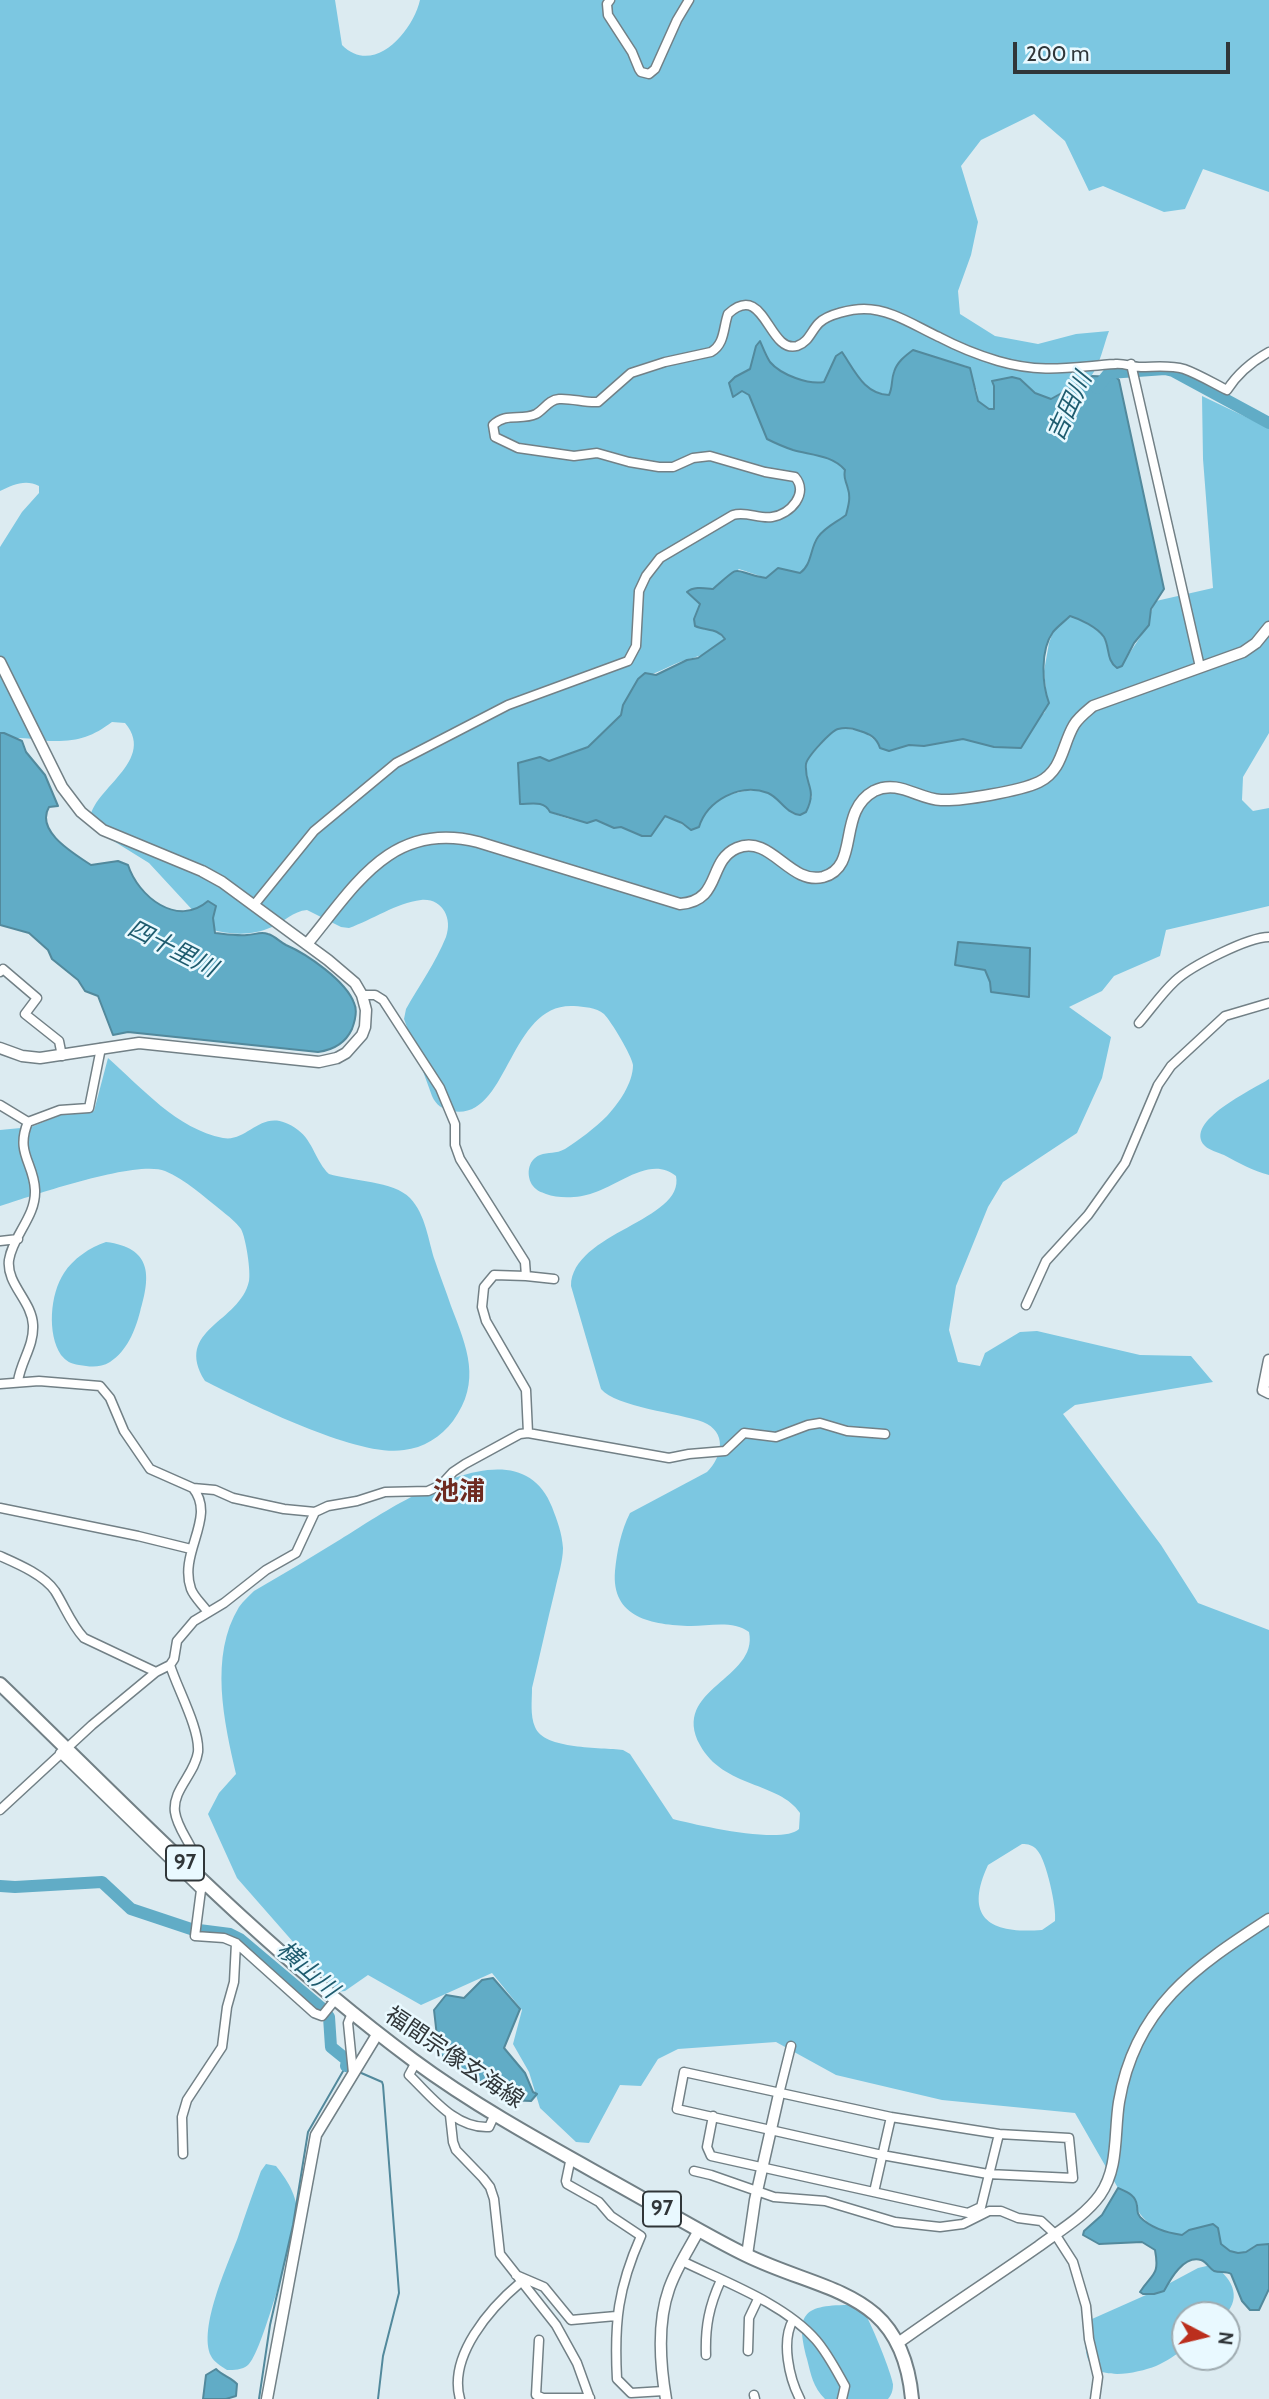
<!DOCTYPE html>
<html>
<head>
<meta charset="utf-8">
<style>
	body { margin:0 }
	#map { position:relative; width:1269px; height:2399px; overflow:hidden; background:#dcebf1; font-family:Cabin,sans-serif }
	canvas { display:block }
	.north { position:absolute; left:1171px; top:2301px; width:70px; height:70px; box-sizing:border-box; background:#e9f9ff; border:2px solid #9fabb0; border-radius:50%; rotate:97deg; font-size:19px; font-weight:700; line-height:28px; text-align:center; color:#303639 }
	.north::after { content:''; display:block; margin:auto; width:24px; height:32px; background:#bb2f1d; clip-path:polygon(50% 0,100% 100%,50% 72%,0 100%) }
	.scale { position:absolute; left:1013px; top:42px; width:217px; height:32px; box-sizing:border-box; border:4px solid #303639; border-top:0; padding-left:9px; font-size:21px; line-height:24px; white-space:nowrap; color:#303639; -webkit-text-stroke:5px #e9f9ff; paint-order:stroke }
</style>
</head>
<body>
<div id="map">
<canvas width="1269" height="2399"></canvas>
<div class="north">N</div>
<div class="scale">200 m</div>
</div>
<script>
const g = document.querySelector('canvas').getContext('2d');
g.lineJoin = 'round';
function paint(path, color) { g.fillStyle = color; g.fill(path, 'evenodd'); }
function strokePath(path, color, width, dash) { g.strokeStyle = color; g.lineWidth = width; g.lineCap = dash ? 'butt' : 'round'; g.setLineDash(dash || []); g.stroke(path); }
function drawText(font, color, halo, rows, align = 'center') {
  g.font = font + ' Cabin,"Noto Sans JP",sans-serif'; g.lineWidth = 5; g.setLineDash([]); g.textBaseline = 'middle'; g.strokeStyle = halo; g.fillStyle = color; for (const [text, x, y, turn = 0] of rows) {
    g.save(); g.translate(x, y); g.rotate((+turn || 0) * Math.PI / 180); g.textAlign = isNaN(turn) ? turn : align; if (halo) g.strokeText(text, 0, 0); g.fillText(text, 0, 0); g.restore();
  }
}
paint(new Path2D(`
	M0,0h335l7,45c32,32 71,-14 78,-45h849v192l-66,-23 -18,40 -21,3 -61,-26 -14,5 -24,-50 -31,-27 -53,26 -20,26 17,56 -7,33 -13,36 2,23 35,22 43,8 38,-10 33,-3c-6,15 -10,41 -23,50 -11,7 -24,10 -35,18l-16,-5 -16,-15 -7,-2 -19,4 1,28h-5l-11,-8 -1,-10 -11,-25 -20,-4 -33,-12 -20,23 -1,17 -3,6 -23,-8 -7,-10 -30,-5 -5,9c-15,3 -43,-7 -53,-19 -5,-6 -8,-15 -11,-21l-4,4 -6,23 -15,8 -1,19 8,-5 7,4 18,44c9,4 17,8 26,11 19,5 39,5 52,20 -2,10 1,10 3,19 3,9 0,18 -2,26 -9,7 -21,13 -28,22 -8,11 -6,28 -18,36l-22,-5 -12,10 -27,-9 -26,20 -12,-1 -14,5 13,11 -6,15 11,11h9l11,9c-12,14 -23,16 -39,21 -17,5 -31,15 -48,19l-15,26 -1,10 -34,32 -39,14 -8,42 7,5 2,4c15,6 31,12 46,8 11,5 17,5 27,8 10,3 17,8 28,8l14,-20 9,3 12,8c11,-8 19,-19 30,-26 13,-8 39,-15 53,-7 10,5 16,15 26,21l17,-18 -6,-27 1,-10 26,-29 7,-3 23,3 26,20 20,-6 15,1 39,-7 31,8 27,1 18,-30 6,-6 2,-13 -3,-28 5,-28 4,-11 17,-16c10,4 28,11 34,22 4,8 5,19 9,27l9,1c6,-12 14,-22 21,-33 6,-10 7,-22 13,-32l57,-13 -10,-129 -1,-63 67,32v305l-26,44 -1,23 11,11 16,-3v98l-103,24 -6,26 -46,20 -12,15 -33,16 42,30 -9,41 -25,55 -74,49 -15,25 -32,79 -7,44 9,32 22,4 5,-13 35,-21 17,-1 103,24 51,1 22,26 -138,23 -12,9 98,131 37,58 71,27v614l-12,1 -11,7 -8,1 -8,-2 -9,-7 -3,-16 -5,-4 -24,6 -7,5c-31,-5 -41,-14 -53,-42l-11,-5 -43,-75 -133,-13 -106,-25 -60,-33 -98,7 -20,10 -17,27 -21,-1 -31,58 -13,-1 -36,-34 -11,-36 -16,-28 9,-34 -30,-37 -71,32 -53,-30 -23,16 -8,1 -100,-114 -29,-64 11,-21 17,-19c-12,-52 -27,-118 3,-167 4,-6 10,-11 15,-16 29,-17 58,-34 87,-52 48,-30 177,-120 211,-32 5,13 10,26 11,41 0,13 -5,28 -8,42 -8,32 -15,65 -23,98 0,13 -2,27 3,39 9,23 66,20 88,23l7,4 43,65c23,6 110,26 126,10l1,-16c-20,-31 -77,-25 -100,-68 -30,-56 59,-66 49,-113 -16,-12 -40,-6 -58,-6 -39,-1 -80,-8 -76,-55 2,-20 6,-40 15,-58l77,-41c16,-16 20,-40 -4,-50 -24,-9 -87,-15 -102,-33l-30,-103c1,-54 114,-65 105,-110 -25,-21 -57,9 -83,17 -13,5 -34,6 -47,1 -5,-2 -9,-3 -13,-8 -7,-9 -6,-26 7,-31 8,-3 16,-1 25,-6 14,-9 30,-21 42,-33 12,-13 26,-33 26,-51 -1,-9 -22,-44 -29,-51 -8,-7 -20,-7 -30,-8 -66,-4 -65,116 -122,105 -10,-2 -16,-6 -20,-15l-28,-77 2,-10c13,-23 30,-47 40,-72 7,-19 -4,-39 -25,-37 -25,3 -49,20 -72,28l-8,-1 -34,-17c-14,1 -23,12 -35,17 -20,9 -42,8 -62,2l-61,-66 -58,-36c-11,-33 69,-63 34,-104l-13,-1c-19,14 -32,19 -57,19 -21,0 -32,-7 -55,0v-194l22,-35 17,-19v-7c-14,-7 -26,-1 -39,5zM1022,1844c6,0 11,1 15,6 9,9 20,58 18,71l-13,9c-51,4 -79,-11 -54,-65z
	M108,1058c34,30 69,71 115,80 27,5 39,-35 75,-8 15,11 18,32 31,44 22,7 65,7 81,24 16,17 18,42 25,63 5,15 11,30 16,45 16,42 31,75 2,115 -12,16 -30,27 -49,29 -46,8 -155,-47 -199,-69 -32,-52 35,-58 44,-100 2,-9 -3,-43 -8,-52 -4,-6 -14,-14 -19,-18 -18,-14 -37,-32 -57,-40 -28,-12 -134,25 -165,35v-76l31,-3 30,-12 33,-4z
	M1269,1079v96c-16,-4 -30,-12 -45,-20 -5,-2 -15,-5 -19,-9 -23,-24 49,-57 64,-67z
	M106,1242c46,6 45,33 34,70 -5,19 -13,39 -30,50 -10,6 -20,5 -31,3 -8,-1 -13,-4 -18,-10 -14,-21 -11,-61 3,-82 9,-14 26,-26 42,-31z
	M266,2164l10,2c13,16 23,33 21,54 -7,24 -35,134 -49,145 -6,5 -14,5 -21,5 -6,-4 -13,-8 -16,-14 -13,-28 17,-92 27,-119 7,-22 15,-44 23,-66z
	M1211,2265c20,10 32,32 14,50h-40v34c-9,5 -19,13 -29,17 -21,8 -67,18 -70,-15 -2,-13 -1,-21 6,-32l63,-28 43,-23z
	M848,2305c6,1 11,2 15,6 6,6 29,63 30,73 0,6 -1,10 -5,15h-63c-12,-12 -14,-24 -18,-40 -11,-43 -6,-54 41,-54z`), '#7cc7e1');
const water = new Path2D(`
	M760,341c3,7 6,15 10,21 11,13 39,23 54,20l12,-26 6,-4c13,19 22,42 47,43 4,-8 2,-15 5,-23 3,-10 11,-16 19,-22l57,18 8,33 11,8h5v-23l-2,-5 20,-4 8,2 15,14 16,6 41,-23 24,1 3,3 45,209 -13,20 -2,16 -15,18 -12,23 -5,2c-11,-8 -7,-20 -13,-31 -7,-10 -24,-18 -34,-21 -5,5 -12,10 -17,16 -13,18 -11,52 -4,71l-28,45 -27,-1 -31,-8 -39,7 -15,-1 -20,6 -9,-3c-3,-10 -10,-14 -20,-17 -7,-3 -15,-4 -22,-2 -7,2 -31,28 -32,35 -2,21 12,24 0,48l-6,3c-15,-2 -20,-17 -32,-22 -28,-11 -61,8 -69,34l-8,3 -9,-7 -17,-7 -14,20h-9l-21,-9 -7,1 -18,-8 -9,3 -37,-11c-6,-12 -19,-8 -30,-8l-2,-41 22,-6 9,4 39,-14 33,-32 2,-10 15,-26 7,-6 11,2 31,-15 11,-2 27,-19c-7,-11 -19,-8 -30,-13l-1,-7 6,-15 -13,-12c6,-6 17,-4 26,-3 32,-28 16,-17 53,-11l12,-10 22,5c12,-8 10,-25 18,-36 7,-10 19,-15 28,-22 2,-8 5,-17 2,-26 -2,-9 -5,-10 -3,-19 -13,-15 -34,-15 -52,-20 -9,-3 -18,-7 -26,-11l-18,-44 -7,-4 -9,6 -4,-14 6,-6 15,-8 6,-23z
	M0,733h4l18,8 4,11 19,23 13,31 -9,1c-14,24 24,46 42,58l27,-4 10,4c10,31 49,63 80,36l8,5 -3,12 2,15c10,1 22,3 32,2 8,0 13,-4 21,-1 7,2 12,8 18,11 21,9 60,36 68,58 4,8 1,18 -2,26 -7,15 -19,21 -34,23l-190,-20 -15,3 -15,-39 -13,-5 -7,-11 -26,-21 -4,-9 -19,-17 -29,-8z
	M958,942l72,6 -1,49 -38,-5 -1,-10 -5,-12 -30,-5z
	M493,1978l27,31 -16,39 21,25 8,19 4,2 -6,7 -23,-1 -69,-46 -5,-44 12,-15 18,3 18,-18z
	M1118,2188c9,4 18,7 19,18 1,6 -1,5 3,11 11,11 28,16 42,18l7,-5 24,-6 5,4 3,16 9,7 8,2 8,-1 11,-7 12,-1v45l-10,21h-9l-8,-9 -11,-27c-5,-3 -11,-1 -17,-3 -5,-3 -7,-9 -13,-11 -17,-5 -30,18 -37,31l-10,3h-11l-3,-2c12,-19 20,-16 15,-42l-13,-8 -43,2 -16,-9 1,-4 18,-16z
	M216,2369c7,7 15,8 21,15l-1,12 -10,3h-23l3,-24z`);
paint(water, '#61acc6');
strokePath(water, '#52899c', 2);
strokePath(new Path2D(`
	M359,2072l23,10 1,3 16,208 -16,63 -5,43
	M259,2399l11,-74 23,-100 15,-93 38,-66 4,2`), '#52899c', 2);
strokePath(new Path2D(`
	M1097,388l12,-15 56,-4 8,2 96,52
	M0,1886l15,1 87,-5 29,27 60,20 39,5 10,5 83,70 6,8 2,30 16,13 -1,6`), '#61acc6', 12);
const minor = new Path2D(`
	M610,0l-3,4 1,11 24,37 7,17 2,3 8,2 6,-5 22,-49 12,-20
	M1131,364l69,303
	M254,905l60,-74 82,-68 112,-58 120,-44 8,-15 3,-55 7,-15 14,-18 73,-43c13,-4 26,4 39,2 19,-3 37,-24 23,-40l-30,-5 -55,-16 -17,2 -20,9h-14l-30,-5 -32,-9 -23,3 -56,-8 -23,-11 -2,-12c13,-13 28,-4 43,-11 9,-5 12,-14 23,-15 13,-1 26,4 39,3l33,-29 34,-11 46,-10c14,-8 12,-24 17,-38 37,-34 40,40 69,32 12,-4 14,-15 22,-23 9,-9 33,-14 45,-14 27,0 51,17 75,28 19,10 39,18 59,24 45,13 73,6 117,3 9,-1 17,3 26,3 14,0 29,-2 43,2 14,5 29,14 43,21 11,-17 24,-28 42,-38
	M0,972l3,-3 34,29 -12,16 34,27 3,15
	M362,995h13l8,5 57,88 15,36v21l5,14 65,103 1,14 -32,-1 -10,12 -2,20 4,14 40,69 2,43
	M1139,1023c12,-14 23,-30 36,-42 16,-15 73,-44 94,-44
	M0,1105l28,17 32,-12 29,-2 12,-60
	M0,1241l18,-2
	M526,1276l28,3
	M1026,1305l20,-44 42,-46 37,-52 33,-78 13,-19 54,-50 44,-13
	M18,1381c3,-20 16,-35 15,-56 -1,-24 -27,-41 -24,-65 4,-25 27,-43 26,-70 -1,-27 -20,-37 -7,-68
	M0,1384l39,-3 61,5 10,12 14,33 26,38 43,19 22,2 18,8 51,11 31,3 13,-6 29,-5 28,-9 43,-1 13,-6 12,-13 12,-8 55,-30 8,-1 141,25 20,-4 36,-3 19,-18 32,4 32,-12 12,-2 27,8 38,3
	M193,1488c24,30 -15,64 -2,101 3,8 11,15 16,22
	M0,1508l138,28 53,13
	M0,1556c18,8 44,19 55,35 10,16 16,33 29,47l72,34
	M170,1665c7,23 30,64 28,87 -3,22 -26,38 -23,60 3,22 25,38 21,61
	M60,1753l141,137
	M0,1810l92,-85 64,-53 14,-7 4,-6 3,-18 17,-20 30,-18 42,-33 30,-17 19,-41
	M208,1884l-7,6 -6,46 29,2 12,5 78,70 8,3 13,-16
	M352,2013l-4,10 5,50
	M416,2062l-7,13c22,21 46,54 80,52l6,-13
	M684,2072l207,45 108,17 70,4 4,40 -85,-4 -106,-19 -205,-46z
	M779,2094l12,-48
	M450,2115l3,27 3,8 27,28 7,9 4,12 6,55 56,71 21,38 13,36
	M713,2116l-6,31 4,9 257,57 13,-6 18,-73
	M183,2154l-1,-37 5,-17 35,-53 5,-40 7,-25 2,-39
	M571,2157l-5,24 1,3 32,18 12,14 30,20c-23,52 -27,86 -24,143l14,14 33,-2
	M694,2171l17,4 63,22 51,4 70,21 45,5 23,-3 26,-13h12l17,7 23,3 14,13 18,28 13,44 3,33 9,38 -3,22
	M874,2192l17,-75
	M682,2261c43,21 103,43 134,79 12,14 20,30 29,46l-3,13
	M516,2275l28,12 27,33 45,-4
	M793,2320c-12,21 -4,58 7,79
	M539,2340l-3,55 7,3h47
	M748,2351l1,-33 9,-19
	M706,2355c-1,-28 3,-49 15,-75
	M754,2395l1,4
	M460,2399c-12,-43 30,-91 61,-117`);
const tertiary = new Path2D(`
	M0,662l62,125 19,25 22,18 99,41 20,11 106,78 27,23 7,12 4,15 -1,17 -3,8 -16,18 -9,5 -18,4 -180,-19 -99,15 -18,-2 -22,-8
	M307,944c48,-58 84,-124 171,-102l202,62c42,-3 27,-43 57,-56 34,-14 52,37 86,29 38,-10 13,-65 51,-86 24,-12 44,8 67,9 21,1 79,-9 98,-18 24,-12 23,-37 35,-57 5,-8 12,-13 19,-19l150,-54 13,-9 13,-16
	M1269,1360l-6,30 6,3
	M747,2255l8,-55 24,-106
	M898,2343c46,-33 94,-64 141,-97 20,-15 46,-30 61,-51 19,-27 14,-62 19,-93 16,-95 76,-135 150,-183
	M267,2399l49,-264 62,-102
	M666,2399c-6,-35 -9,-76 3,-110 7,-21 20,-40 30,-59`);
const primary = new Path2D(`
	M0,1684c134,129 263,265 413,376 73,54 155,96 234,141 33,18 66,38 99,54 80,39 156,34 166,144`);
strokePath(minor, '#728086', 11);
strokePath(tertiary, '#728086', 13);
strokePath(primary, '#728086', 16);
strokePath(minor, '#fff', 8);
strokePath(tertiary, '#fff', 10);
strokePath(primary, '#fff', 12);
for (const [x, y, w] of [
	[185,1863,38],
	[662,2209,38]
]) { const box = new Path2D(); box.roundRect(x - w / 2, y - 17.5, w, 35, 5); g.fillStyle = '#e9f9ff'; g.fill(box); strokePath(box, '#303639', 2); }
drawText('bold 21px', '#303639', null, [
	["97",185,1863],
	["97",662,2209]
]);
drawText('23px', '#303639', '#e9f9ff', [
	["福間宗像玄海線",454,2058,34]
]);
drawText('italic 24px', '#1f5c6f', '#e9f9ff', [
	["吉田川",1070,407,-65],
	["四十里川",172,949,27],
	["横山川",307,1970,41]
]);
drawText('bold 26px', '#6e2a20', '#e9f9ff', [
	["池浦",459,1492]
]);
</script>
</body>
</html>
